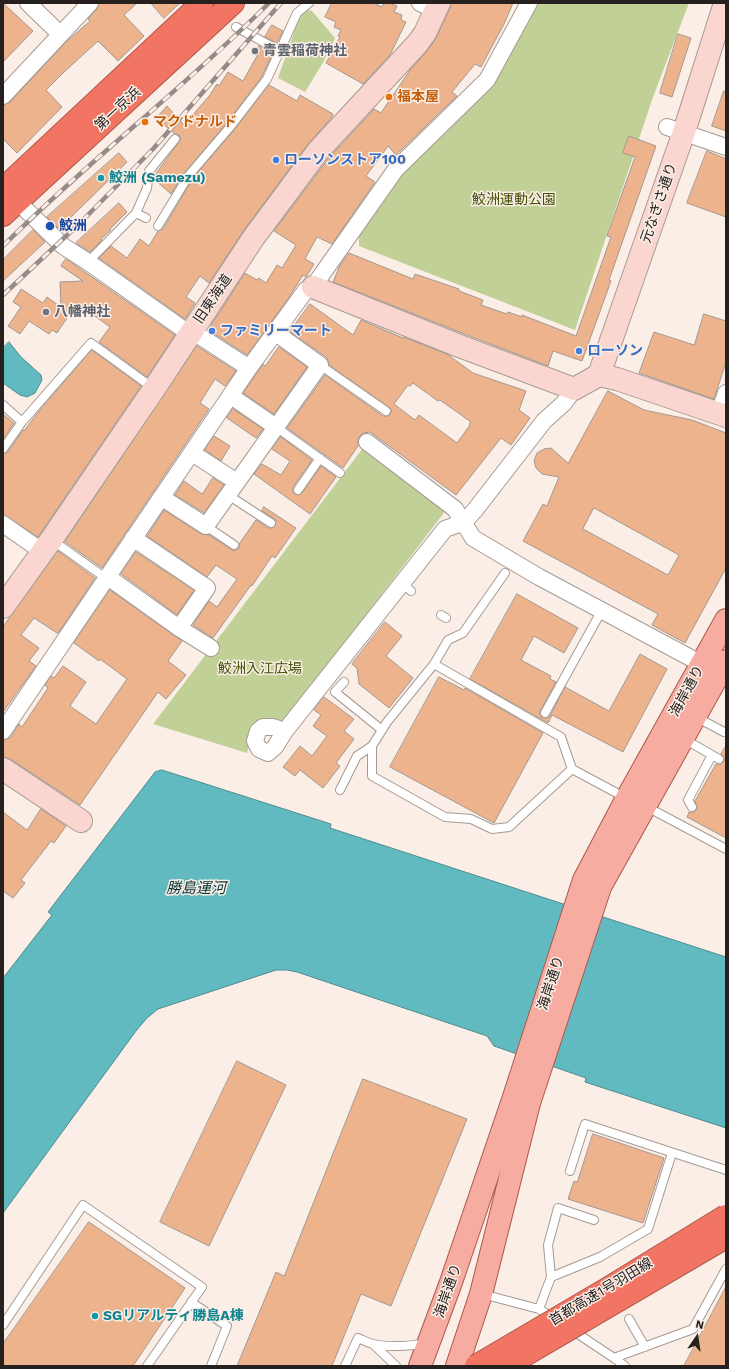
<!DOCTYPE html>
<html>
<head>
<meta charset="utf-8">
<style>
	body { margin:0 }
	#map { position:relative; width:729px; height:1369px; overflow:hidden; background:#faeee6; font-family:"Work Sans",sans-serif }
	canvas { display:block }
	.frame { position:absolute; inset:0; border:4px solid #26211f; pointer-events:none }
	.north { position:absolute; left:677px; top:1317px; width:40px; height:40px; -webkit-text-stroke:3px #faeee6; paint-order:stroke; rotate:13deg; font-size:11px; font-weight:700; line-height:16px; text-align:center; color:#26211f }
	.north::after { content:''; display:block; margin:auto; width:14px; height:18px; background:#26211f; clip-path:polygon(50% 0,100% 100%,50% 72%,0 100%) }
</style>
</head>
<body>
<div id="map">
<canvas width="729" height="1369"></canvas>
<div class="frame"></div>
<div class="north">N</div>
</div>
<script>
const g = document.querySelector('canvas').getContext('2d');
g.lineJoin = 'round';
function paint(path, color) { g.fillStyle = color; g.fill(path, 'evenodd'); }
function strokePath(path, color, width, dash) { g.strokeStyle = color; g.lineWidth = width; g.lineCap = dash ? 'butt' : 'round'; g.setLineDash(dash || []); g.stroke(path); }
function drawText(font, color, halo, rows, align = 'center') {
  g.font = font + ' "Work Sans","Noto Sans JP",sans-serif'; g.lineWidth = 3; g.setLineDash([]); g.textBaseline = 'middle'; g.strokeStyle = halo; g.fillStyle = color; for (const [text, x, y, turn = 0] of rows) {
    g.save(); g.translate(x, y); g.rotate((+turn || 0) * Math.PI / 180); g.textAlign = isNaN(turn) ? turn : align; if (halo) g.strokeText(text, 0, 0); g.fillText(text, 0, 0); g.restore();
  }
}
paint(new Path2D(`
	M534,3h155l-36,94 -78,233 -216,-84v-14l43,-61 86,-84z
	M308,10l4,1 23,27 -11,23 -19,31 -27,-14 22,-63z
	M363,448l83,62 -164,215 -30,9 -5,19 -94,-29z`), '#c1d097');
const water = new Path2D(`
	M9,342l12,15 20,18 1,5 -7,13 -8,4 -7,-2 -17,-12v-35z
	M162,770l169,54 -1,4 396,129v171l-141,-46 1,-4 -92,-32 -7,-10 -190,-64 -10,-2h-11l-118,39 -11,9 -11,13 -133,182v-235l49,-63 -4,-3 107,-140z`);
paint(water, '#60babf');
strokePath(water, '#4f8c8f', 1);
const building = new Path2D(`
	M3,3l30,28 -30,31z
	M99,3h38l-13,12 20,21 -26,25 -20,-20 -35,32 -17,17 16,17 -45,46 -14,-14v-34l7,-3 55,-59 25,-22 -2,-2 9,-10z
	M151,3h29l-16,15z
	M332,3h41l9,4 2,-4h5l8,3 -3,6 8,3 -1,5 5,2 -16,33 -27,29 -37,-21 14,-26 -2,-1 3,-6 -7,-3 2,-5 -11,-5z
	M451,3h62l-9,21 -23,43 -6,-3 -23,28 5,4 -61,59 -8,-9 -22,30 9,6 -43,62 -15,-7 -12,22 9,5 -8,13 -3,-2 -15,24 -41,56 -39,-25 37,-57 12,7 2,-2 7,5 11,-18 5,3 14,-23 -22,-14 54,-72 46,-50 7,4 29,-43 17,-19 8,-11 15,-32z
	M272,25l11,6 -6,12 -12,-6z
	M678,34l13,4 -19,59 -12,-4z
	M259,46l14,7 -12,25 -35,46 -41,48 -14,22 -17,-15v-3l25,-34 2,-3 -2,-4 -4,-1 -19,-16 11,-12 17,19 26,-30 7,-11 2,2 9,-14 15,9 14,-25 -3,-2z
	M269,85l28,16 3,-6 33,19 -1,3 -27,31 -61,82 -35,53 -9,-7 -14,21 9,6 -10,16 -86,-61 12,-12 16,12 13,-19 9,7 9,-15 5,-2 30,-51 41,-48z
	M724,91l2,1v39l-14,-5z
	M629,136l27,10 -47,134 2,1 -29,80 -29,-10 -5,15 -81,-31 -134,-53 7,-17 9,-12 64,26 2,-5 44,15v2l24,9 -2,5 26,9 1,-2 14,5v-2l54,21 35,-99 -4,-1 28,-79 -12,-4z
	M707,151l19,8v58l-39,-14z
	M119,153l8,9 -68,67 -12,-12z
	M119,203l8,9 -17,17 1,1 -10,9 1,1 -12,12 -14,-9z
	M33,230l12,12 -42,39v-21z
	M66,259l109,76 -28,42 -48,-35 11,-15 -33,-24 -20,30 -5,-3 -3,4 -20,-13 -9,13 -12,-8 13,-19 -8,-5 8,-13 22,14 4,-6 14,10 -1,-25 23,-1 -22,-15z
	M310,304l43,31 8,-15 42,18v-1l44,17 26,19 53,18 -7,19 11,8 -19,27 -10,-7 -45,57 -86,-63 -7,1 -4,4 -1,4v5l-15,22 -56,-40 38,-53 58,41h6l2,-4v-3l-62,-44 -1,-4 -2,-4 -36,-25zM413,383l25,18 2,-1 31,22 -2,2 1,1 -13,18 -38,-28 -4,5 -21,-16 14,-19 2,1z
	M704,314l22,7v41l-12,37 -75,-26 15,-41 40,13z
	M197,346l39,25 -11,15 -10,-7 -15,24 9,6 -107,159 -37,-26z
	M279,347l28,20 -33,47 -31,-21 20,-29 2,2z
	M92,350l49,36 -103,151 -35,-23v-60l5,-2 15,-22 1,1 15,-20z
	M608,391l36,19 48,10 34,13v135l-41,75 -33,-18 6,-11 -135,-73 20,-37 4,2 12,-29 -17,-3 -6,-6 -2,-7 3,-8 7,-4 7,-1 17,15zM594,508l85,47 -11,20 -85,-46z
	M233,409l30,20 -7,9 -29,-20z
	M3,414l11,9 -11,16z
	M214,436l16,10 -9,15 -16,-11z
	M281,437l31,23 -19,27v5l2,2 3,1 4,-2 19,-27 15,11 -26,37 -56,-40 8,-10 19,11 9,-14 -18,-12z
	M213,478l11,7 -20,28 -29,-18 9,-14 18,13z
	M264,507l32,21 -21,30 -3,-2 -20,30 -1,-1 -38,53 -20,-13 16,-24 8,6 20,-28 -21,-14 -9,12 -60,-41 17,-26 37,24 8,1 25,16 5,-3v-4l17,-24 12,8h3l4,-2 1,-6 -14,-9z
	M58,551l37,27 -36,54 -2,1 -23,-15 -13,17 18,13 -10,13 7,5 -33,46v-85z
	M136,552l58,38 -17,25 -56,-41z
	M110,590l72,51 -14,20 18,14 -20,24 -8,-7 -78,113 -70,-46 -7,-2v-17l4,-1 4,-2 8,-13 3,3 26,-39 -3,-3 6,-9 3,2 9,-12 23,16 -16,24 26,18 31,-45 -27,-20 -1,2 -25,-18z
	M517,594l61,34 -14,25 -30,-17 -13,24 30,16 -1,3 6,3 -16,29v4l3,3h4l3,-2 15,-29 44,24 31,-57 27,15 -44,83 -71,-37 -4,8 -78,-44z
	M385,622l17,14 -16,20 27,22 -24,30 -30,-24 -2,-16 -5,-4z
	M439,677l25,13 1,-2 78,45 -49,90 -104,-56z
	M324,697l30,22 -10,12 10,8 -18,24 4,3 -17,22 -23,-18 -5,6 -12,-9 17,-21 12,10 15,-20 -14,-10 8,-11 -7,-5z
	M726,746v92l-39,-21 2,-5h5l3,-3v-2l-2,-6 21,-37h5l3,-3v-4l-3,-3z
	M41,809l25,17 -12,17 -3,-2 -30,39 4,3 -12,15 -10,-7v-79l24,18z
	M237,1061l49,24 -77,161 -49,-24z
	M363,1079l104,40 -76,187 -30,-12 -29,72h-95l39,-94 8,4z
	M593,1134l71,24 -21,65 -75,-24 6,-18 3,1z
	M89,1222l96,66 -52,78h-130v-22z
	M726,1287v79h-42z`);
paint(building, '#edb38c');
strokePath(building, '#a39891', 1);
const lane = new Path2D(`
	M236,27l44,24
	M136,213l10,5
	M158,226l31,-51 41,-48 37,-48 30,-66 12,-10
	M88,262l48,-49 11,-25 2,-17 26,-32
	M320,365l66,46
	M3,405l19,17
	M276,427l64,46
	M3,449l19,-27 69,-79 62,45
	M298,490l22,-32
	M228,495l43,28
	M206,526l28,19
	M52,540l55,39
	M402,583l9,8
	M441,615l5,3
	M434,664l14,-24 15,-7 42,-60
	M344,682l-9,10 47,38
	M545,713l57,-103
	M696,717l28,15
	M684,739l35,20
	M572,769l-63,58 -17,2 -21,-10 -26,-2 -73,-41v-30l15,-24 47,-58 127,73 11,32 54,29
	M340,790l17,-34 15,-10
	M647,807l79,42
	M692,807l-4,-7 24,-45
	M570,1171l15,-47 141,46
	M551,1277l49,-20 48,-28 24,-76
	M482,1294l57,15 15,9
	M191,1302l36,24 -16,40
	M539,1309l12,-32 -3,-32 10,-37 36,12
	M629,1319l16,28
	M3,1325l80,-120 119,82 -55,79
	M572,1330l42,28 79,-29 33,-60
	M373,1344l23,22
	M614,1358l11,8
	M345,1366l13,-28c5,2 10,5 15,6 12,3 42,3 54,-2`);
const street = new Path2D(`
	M28,3l32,31
	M420,3l15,7
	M3,96l87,-93
	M667,127l59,20
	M17,201l46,45 25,16 102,72
	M192,331l57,37
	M231,396l45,31
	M719,413l7,-20
	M367,442l88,67 18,29 66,39 163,87
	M192,453l45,29
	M161,497l45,29 114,-161 -44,-32
	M3,524l40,28
	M133,538l74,50 -28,40
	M108,577l71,51 32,20
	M3,731l246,-363 57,-78 7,-3 83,-118 91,-89 42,-77
	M285,731l-12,-4h-10l-5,4 -3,10 4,8 9,4 7,-6 10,-16 160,-202 19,-7 11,-12 69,-89 20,-18 10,-14`);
const secondary = new Path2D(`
	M313,287l149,60 112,42 25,-14 85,-243 41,-129
	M599,375l18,4 109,37
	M3,607l48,-67 103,-151 100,-152 64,-86 100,-108 7,-10 14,-30
	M3,769l78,52`);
const primary = new Path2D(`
	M420,1366l30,-81 64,-188 70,-217 43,-82 99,-178
	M457,1366l24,-72 48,-191 71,-216 126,-226`);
const highway = new Path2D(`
	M3,189l199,-186
	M3,215l230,-212`);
strokePath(lane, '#a69b93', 10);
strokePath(street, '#a69b93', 18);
strokePath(secondary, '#a69b93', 24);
strokePath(primary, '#ab584c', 24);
strokePath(highway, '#ab584c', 24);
strokePath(lane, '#fff', 8);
strokePath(street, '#fff', 16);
strokePath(secondary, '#fbd6d0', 22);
strokePath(primary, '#f7aca2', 22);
strokePath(highway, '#f27564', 22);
const rail = new Path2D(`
	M3,246c85,-85 181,-158 266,-243
	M3,295l76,-71 74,-75 128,-146`);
strokePath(rail, '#958c87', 4.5);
strokePath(rail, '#faeee6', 3, [9]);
const highwayBridge = new Path2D(`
	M476,1366l131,-77 119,-73
	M506,1366l220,-129`);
strokePath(highwayBridge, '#ab584c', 24, []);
strokePath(highwayBridge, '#f27564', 22);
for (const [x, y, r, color] of [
	[255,51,4,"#6b7280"],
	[389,97,4,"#e8710a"],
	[145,122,4,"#e8710a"],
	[276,160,4,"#3f7fe0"],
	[101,178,4,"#0f9aa8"],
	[50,226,5,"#1a4fb4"],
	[46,312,4,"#6b7280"],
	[212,331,4,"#3f7fe0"],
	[579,351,4,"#3f7fe0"],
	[95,1316,4,"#0f9aa8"]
]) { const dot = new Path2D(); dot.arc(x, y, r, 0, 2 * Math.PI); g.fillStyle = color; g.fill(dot); strokePath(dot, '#faeee6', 1.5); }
drawText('bold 14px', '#5b616d', '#faeee6', [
	["青雲稲荷神社",263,51],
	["八幡神社",54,312]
], 'left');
drawText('bold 14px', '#c56008', '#faeee6', [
	["福本屋",397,97],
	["マクドナルド",153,122]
], 'left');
drawText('14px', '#26211f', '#faeee6', [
	["第一京浜",118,109,-43],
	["元なぎさ通り",659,203,-71],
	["旧東海道",213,299,-56],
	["海岸通り",687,691,-61],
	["海岸通り",551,983,-72],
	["海岸通り",448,1291,-71],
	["首都高速1号羽田線",601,1292,-31]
]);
drawText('bold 14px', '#366cbe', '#faeee6', [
	["ローソンストア100",284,160],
	["ファミリーマート",220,331],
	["ローソン",587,351]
], 'left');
drawText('bold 14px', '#0d838f', '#faeee6', [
	["鮫洲 (Samezu)",109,178],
	["SGリアルティ勝島A棟",103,1316]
], 'left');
drawText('14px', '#435005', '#faeee6', [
	["鮫洲運動公園",514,200],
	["鮫洲入江広場",260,669]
]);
drawText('bold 14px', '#164399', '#faeee6', [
	["鮫洲",59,226]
], 'left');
drawText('italic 15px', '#063436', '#faeee6', [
	["勝島運河",196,889]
]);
</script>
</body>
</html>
